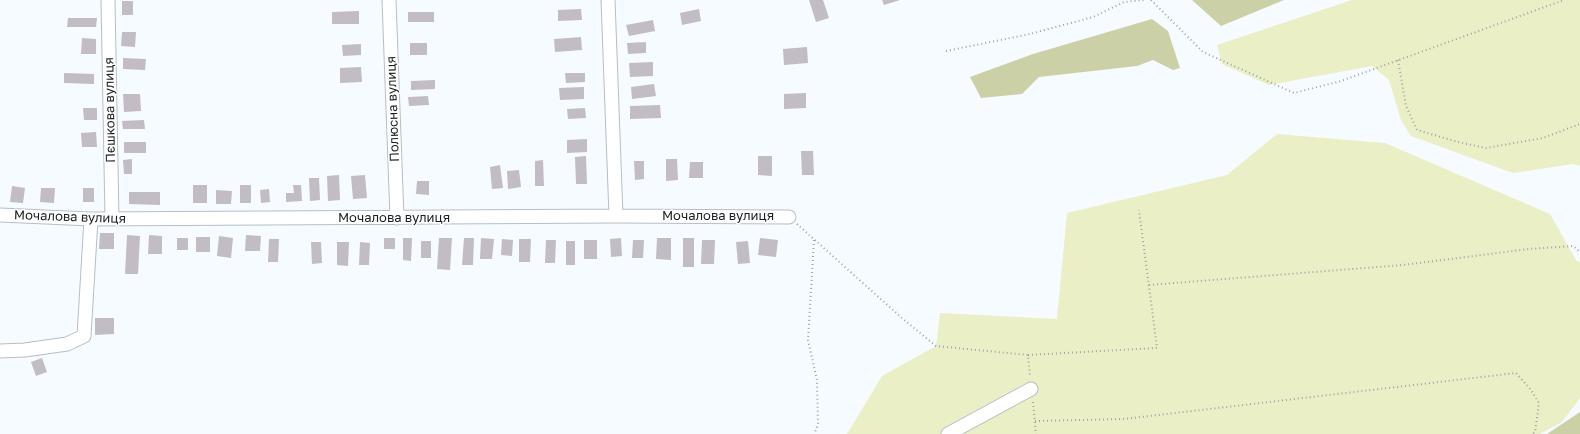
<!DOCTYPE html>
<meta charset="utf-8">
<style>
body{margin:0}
canvas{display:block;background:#f6fbff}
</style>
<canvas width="1580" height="434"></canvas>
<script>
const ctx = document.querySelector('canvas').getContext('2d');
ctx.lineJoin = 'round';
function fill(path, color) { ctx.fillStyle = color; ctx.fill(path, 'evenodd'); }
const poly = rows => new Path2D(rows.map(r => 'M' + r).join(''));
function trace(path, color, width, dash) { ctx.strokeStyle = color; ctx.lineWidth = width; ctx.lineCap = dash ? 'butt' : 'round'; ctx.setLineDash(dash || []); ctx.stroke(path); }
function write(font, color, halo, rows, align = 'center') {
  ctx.font = font + ' "Golos Text",sans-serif'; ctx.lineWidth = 3; ctx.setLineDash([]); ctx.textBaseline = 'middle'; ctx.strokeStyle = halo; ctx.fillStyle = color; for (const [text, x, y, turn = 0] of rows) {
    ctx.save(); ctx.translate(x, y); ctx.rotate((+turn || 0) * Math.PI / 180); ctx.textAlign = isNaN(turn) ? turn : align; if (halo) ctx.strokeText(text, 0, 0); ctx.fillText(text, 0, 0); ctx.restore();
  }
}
fill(poly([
 [1352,0,1580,0,1580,166,1573,164,1513,173,1411,136,1401,120,1389,80,1372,66,1269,85,1222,64,1217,45],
 [1277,134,1385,143,1550,214,1576,260,1580,263,1580,398,1562,422,1540,434,847,434,882,376,936,346,940,313,1057,319,1067,213,1227,175]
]), '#eaefc6');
fill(poly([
 [1192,0,1284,0,1221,26],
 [1152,19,1168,31,1180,68,1173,70,1153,60,1137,66,1039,77,1022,94,981,98,970,77,1033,54],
 [1580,412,1580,434,1547,434]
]), '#cbd0a6');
fill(poly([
 [809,0,823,0,829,18,816,22],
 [882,0,900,0,884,5],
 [122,1,133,1,133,15,122,15],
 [581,9,582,20,558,21,558,10],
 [699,9,701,21,682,25,680,13],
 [359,11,359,24,332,24,332,12],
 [408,12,434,12,434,22,408,22],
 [68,18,97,18,96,27,67,27],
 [653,20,655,31,629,36,626,25],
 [122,32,136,32,135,47,121,46],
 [581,37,582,50,555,52,554,39],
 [82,38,96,39,96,54,81,54],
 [646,42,646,53,628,54,627,43],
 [410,43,427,43,427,55,410,55],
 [361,44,361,55,343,56,342,45],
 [807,47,808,63,784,65,783,49],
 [123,58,146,59,145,70,123,69],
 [653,62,653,76,630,77,629,63],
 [361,67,362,82,340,83,340,68],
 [64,73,94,74,94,84,64,83],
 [565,73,585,73,585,82,566,83],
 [435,80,435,89,411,90,411,81],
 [654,84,656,96,632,99,631,87],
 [584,87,584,99,560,100,559,88],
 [806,93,806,108,784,109,784,94],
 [123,94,140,94,141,111,124,112],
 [428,96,429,105,409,106,408,97],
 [660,105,661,118,630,119,630,106],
 [83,108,97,108,97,120,84,120],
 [585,108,586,118,568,119,567,109],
 [144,120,145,129,123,129,122,121],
 [96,132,97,147,82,147,81,133],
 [587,139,587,152,567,153,567,140],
 [124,142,146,142,146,153,124,153],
 [801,151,813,151,814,175,802,175],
 [586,156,587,184,576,184,575,157],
 [758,156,772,156,772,176,758,175],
 [132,159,132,174,124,174,123,160],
 [666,159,677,159,678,180,666,181],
 [543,160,544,186,535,186,535,161],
 [634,161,644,161,644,179,635,180],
 [690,162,703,162,703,178,689,178],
 [500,165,503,188,492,189,490,167],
 [519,170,521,187,508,189,507,171],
 [339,175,340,200,328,201,327,176],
 [365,175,367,198,353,199,351,176],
 [309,178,319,178,320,200,310,201],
 [417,181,429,181,429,195,416,194],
 [193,185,207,185,207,203,193,203],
 [240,185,251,185,251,203,240,203],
 [293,185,301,185,302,201,286,202,286,193,294,193],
 [12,186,25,188,23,203,10,202],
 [41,188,55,188,54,203,40,202],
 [83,188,94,188,94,202,83,202],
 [269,189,270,202,261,203,260,190],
 [216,190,232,191,231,204,216,204],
 [129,192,160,192,160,205,129,204],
 [100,233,114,233,114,249,99,249],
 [127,235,140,236,138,274,125,274],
 [149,235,162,236,162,254,148,254],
 [246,235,261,236,260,251,245,251],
 [219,236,233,238,231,258,217,256],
 [196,237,210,237,210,252,196,252],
 [177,238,188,238,188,250,177,250],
 [384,238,395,238,395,249,384,249],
 [403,238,412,238,411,261,403,260],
 [439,238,452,238,450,270,437,269],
 [464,238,474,238,473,265,462,265],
 [481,238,494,239,492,259,480,259],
 [621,238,622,256,611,257,610,239],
 [657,238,671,238,671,260,656,259],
 [683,238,694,238,694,267,683,267],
 [760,238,778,240,776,257,758,255],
 [269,239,279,239,278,262,268,262],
 [502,239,513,240,512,256,501,255],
 [519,239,531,239,530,262,519,262],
 [546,240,556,240,555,263,545,263],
 [584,240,597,240,597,259,584,259],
 [633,240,644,240,643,258,632,258],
 [702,240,715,240,714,264,701,264],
 [421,241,431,241,431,258,421,258],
 [566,241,575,241,575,265,566,265],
 [748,241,750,263,738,264,736,242],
 [311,242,321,242,322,263,312,264],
 [337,242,349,242,348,266,337,265],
 [360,242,370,243,369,265,359,265],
 [95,318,114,318,114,334,95,335],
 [42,358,47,372,36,376,31,362]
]), '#c2bcc4');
const minor = poly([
 [108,0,112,219],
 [389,0,397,218],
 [608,0,616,216],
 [0,215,91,219,616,216,789,217],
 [0,351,25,350,67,344,84,336,91,219],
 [948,434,1031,389]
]);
trace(minor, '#b6bec5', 15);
trace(poly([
 [1151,0,1203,52,1294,93,1341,81,1564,0],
 [946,51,1030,34,1093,17,1124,2,1144,0],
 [1398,60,1406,106,1417,130,1458,142,1486,148,1543,138,1580,124],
 [797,224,903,319,936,346,1028,355,1030,377],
 [814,240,808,340,817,380,818,425,814,434],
 [1149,285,1403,265,1529,249,1573,246,1580,252],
 [1028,355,1157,348,1139,210],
 [1033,402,1036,434],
 [1035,421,1124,419,1516,373,1531,390,1539,403,1535,432,1532,434]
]), '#9fa3a6', 2, [1, 3]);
trace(minor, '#fff', 13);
write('13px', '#1c1f21', '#fff', [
 ["Полюсна вулиця",393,109,-92],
 ["Пєшкова вулиця",110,110,-91],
 ["Мочалова вулиця",718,216],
 ["Мочалова вулиця",70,217,2],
 ["Мочалова вулиця",394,218]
]);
</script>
